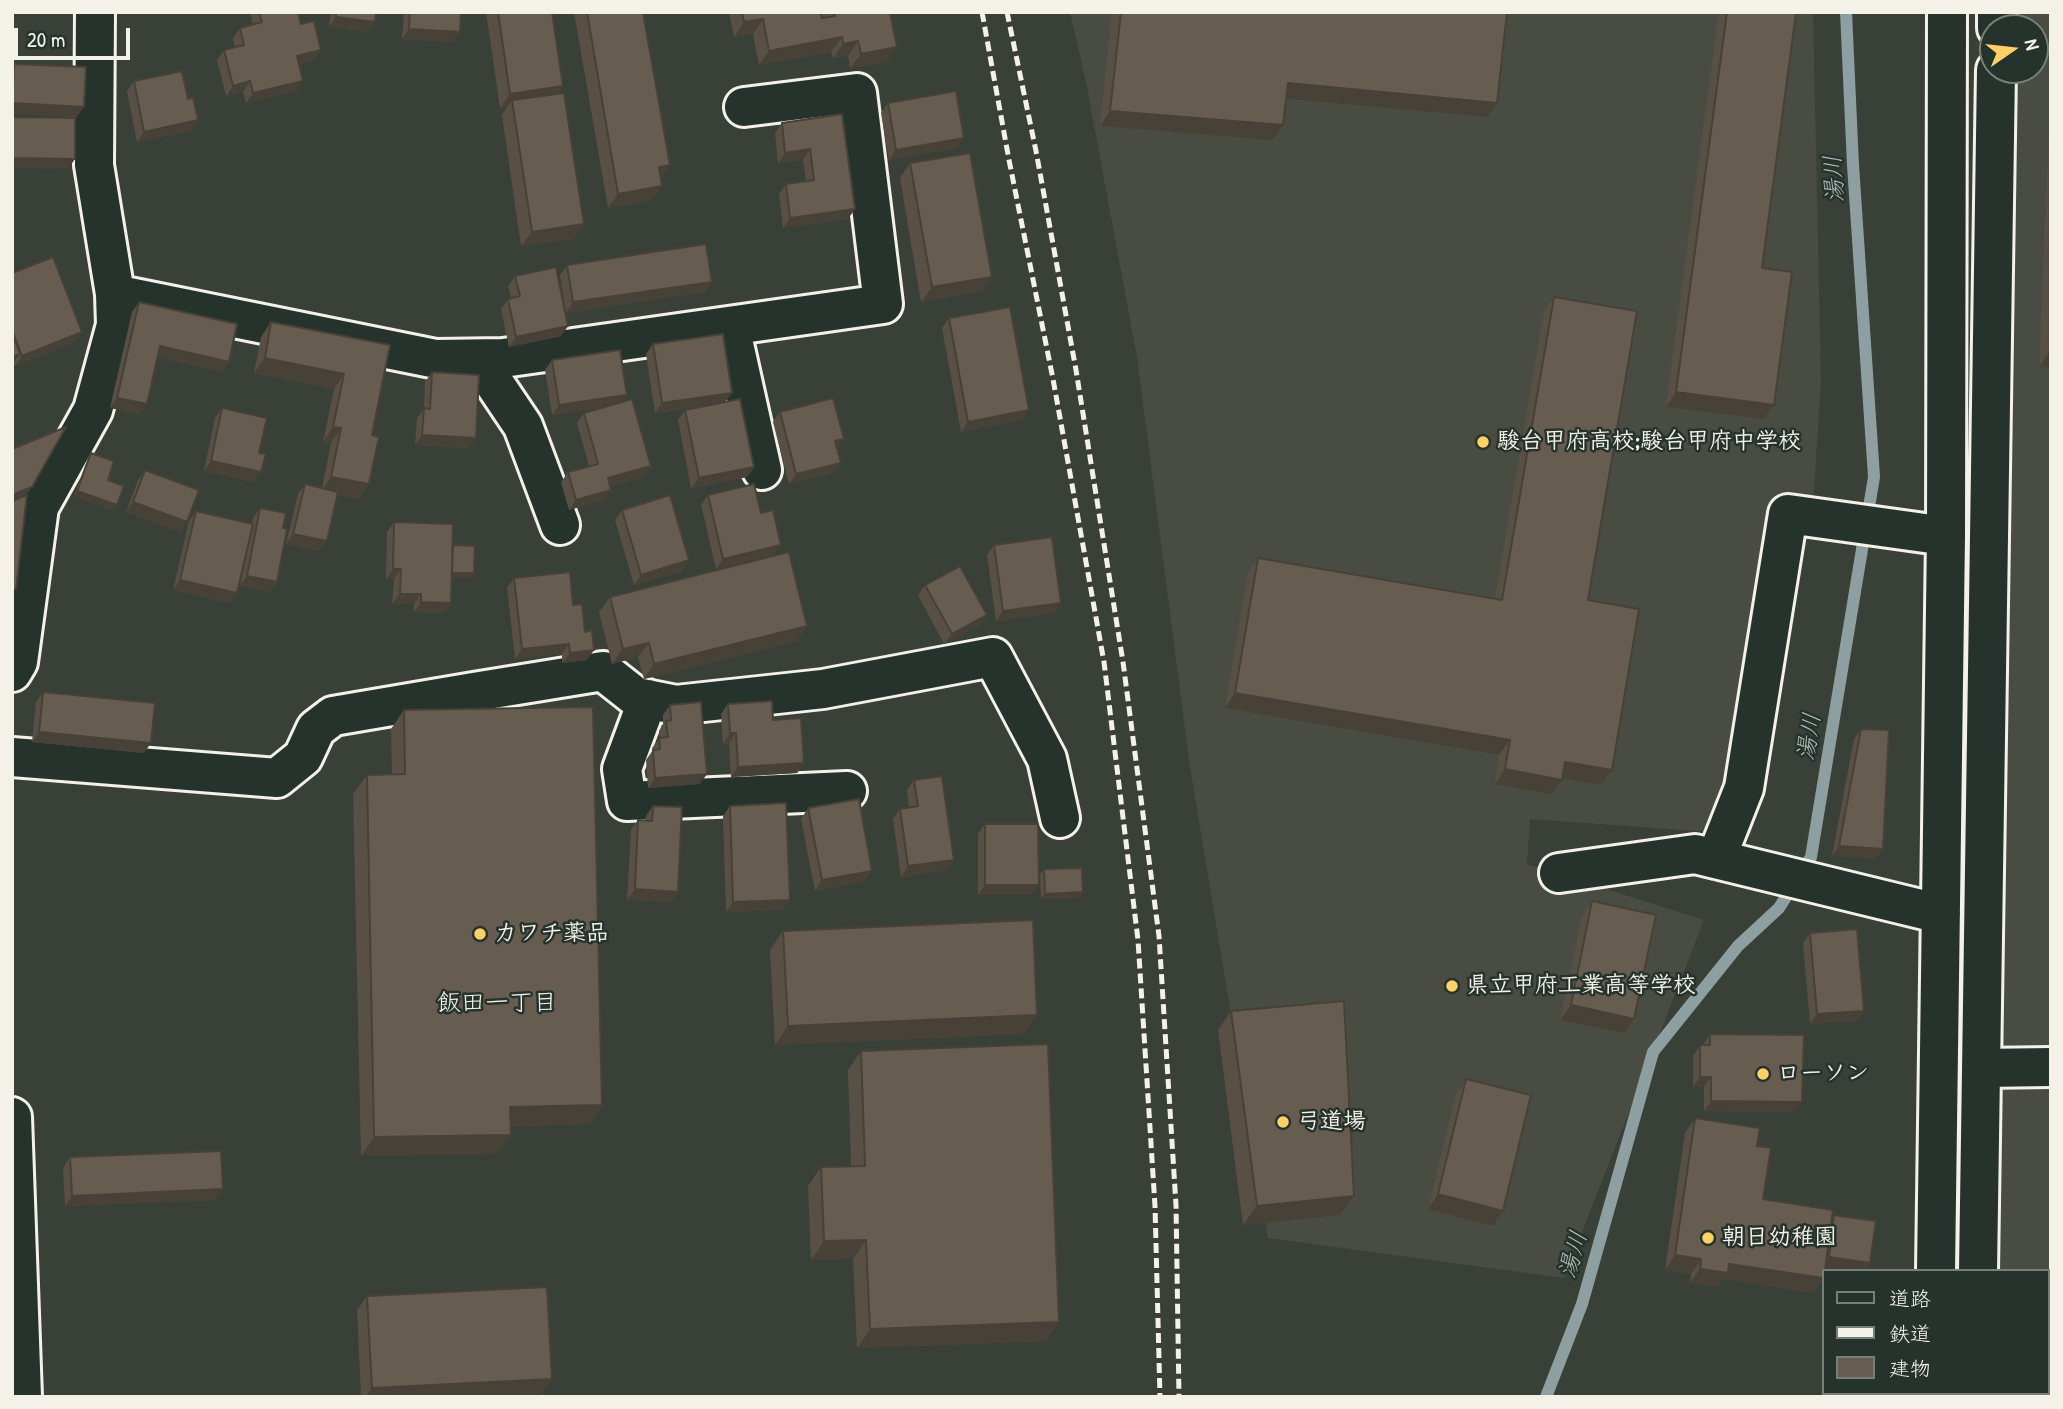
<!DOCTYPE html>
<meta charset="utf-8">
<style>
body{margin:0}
#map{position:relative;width:2063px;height:1409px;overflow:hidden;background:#394038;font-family:"Patrick Hand","Klee One",sans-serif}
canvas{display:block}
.frame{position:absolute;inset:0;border:14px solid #f4f1e8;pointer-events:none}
.legend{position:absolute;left:1822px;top:1269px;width:228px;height:126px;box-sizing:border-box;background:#26332d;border:2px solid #787f78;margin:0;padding:9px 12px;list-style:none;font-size:21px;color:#f4f1e8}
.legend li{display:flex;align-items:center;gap:14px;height:35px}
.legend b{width:35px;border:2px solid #787f78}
.north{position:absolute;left:1979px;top:14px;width:70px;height:70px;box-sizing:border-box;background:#26332d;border:2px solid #787f78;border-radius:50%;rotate:76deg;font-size:19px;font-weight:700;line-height:28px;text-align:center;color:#f4f1e8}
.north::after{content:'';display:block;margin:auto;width:24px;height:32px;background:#ffd166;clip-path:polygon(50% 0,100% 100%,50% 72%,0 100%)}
.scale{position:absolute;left:14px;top:28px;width:116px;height:32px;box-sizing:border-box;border:4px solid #f4f1e8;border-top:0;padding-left:9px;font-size:21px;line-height:24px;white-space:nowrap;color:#f4f1e8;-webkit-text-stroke:5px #26332d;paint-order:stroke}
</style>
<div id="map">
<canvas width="2063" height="1409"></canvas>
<div class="frame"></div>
<ul class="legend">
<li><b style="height:9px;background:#26332d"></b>道路</li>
<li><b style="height:9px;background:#f4f1e8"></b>鉄道</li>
<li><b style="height:19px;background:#665d50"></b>建物</li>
</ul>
<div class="north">N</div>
<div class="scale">20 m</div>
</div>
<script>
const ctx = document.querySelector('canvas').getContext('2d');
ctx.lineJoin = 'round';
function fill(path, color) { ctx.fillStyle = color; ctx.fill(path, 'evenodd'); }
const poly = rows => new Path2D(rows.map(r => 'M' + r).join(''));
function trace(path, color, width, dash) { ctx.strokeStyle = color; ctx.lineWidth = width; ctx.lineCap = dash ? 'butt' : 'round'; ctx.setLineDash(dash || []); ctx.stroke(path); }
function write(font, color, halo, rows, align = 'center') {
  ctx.font = font + ' "Patrick Hand","Klee One",sans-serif'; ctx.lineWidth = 5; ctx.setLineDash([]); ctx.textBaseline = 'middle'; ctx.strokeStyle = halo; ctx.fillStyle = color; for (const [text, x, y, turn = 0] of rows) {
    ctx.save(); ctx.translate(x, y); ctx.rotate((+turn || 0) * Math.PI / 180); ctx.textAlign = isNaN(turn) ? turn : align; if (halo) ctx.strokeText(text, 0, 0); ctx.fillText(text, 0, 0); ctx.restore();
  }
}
fill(poly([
 [1070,12,1813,12,1821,380,1813,504,1777,711,1751,835,1530,819,1527,864,1704,920,1564,1278,1268,1238,1189,760,1137,357,1086,82],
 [1997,12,2051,12,2051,1397,1984,1397,1984,1393,2047,1393,2047,1271,1983,1271,1996,70,2035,70,2035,28,1997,28]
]), '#494c42');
trace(poly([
 [1546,1397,1582,1304,1653,1052,1738,946,1779,908,1811,857,1874,477,1853,165,1846,12]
]), '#8d9fa0', 12);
const minor = poly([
 [1997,28,1997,12],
 [115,294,436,359,503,358,883,304,857,93,744,107],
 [730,326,762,470],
 [478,359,523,426,560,525],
 [12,672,18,662,39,507,93,410,116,325,115,294,94,165,95,12],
 [648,699,622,769,627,801,847,791],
 [12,757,277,778,303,757,316,729,333,716,474,692,603,671,636,697,676,705,823,689,993,657,1047,759,1060,818],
 [1716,859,1744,788,1788,514,1946,536],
 [1559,873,1695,854,1941,914],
 [1982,1068,2051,1067],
 [1936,1271,1946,536,1947,12],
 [1978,1271,1996,70],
 [1935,1397,1935,1393],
 [1975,1397,1975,1393]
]);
const major = poly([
 [12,1117,22,1397]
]);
trace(minor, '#f4f1e8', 44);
trace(major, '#f4f1e8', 44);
trace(minor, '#26332d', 38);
trace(major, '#26332d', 38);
trace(poly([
 [982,12,1009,160,1053,379,1104,662,1138,940,1155,1206,1160,1397],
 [1007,12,1036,151,1076,370,1123,662,1159,936,1176,1205,1179,1397]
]), '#f4f1e8', 5, [10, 5]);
fill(poly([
 [250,12,298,12,301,24,321,50,314,60,299,64,296,91,246,103,243,92,226,96,217,60,224,50,235,47,233,38,240,28,253,25],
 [331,12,376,12,368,32,329,27],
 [404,12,461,12,453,42,402,39],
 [486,12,552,12,563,86,558,94,574,239,521,246,502,115,507,107,500,108],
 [574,12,643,12,670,165,661,179,662,186,651,201,608,208],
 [729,12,820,12,822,18,821,12,890,12,886,62,850,68,848,56,833,58,831,52,759,65,753,34,734,37],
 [1112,12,1507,12,1487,117,1286,99,1273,140,1100,126],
 [1722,12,1791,12,1762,268,1774,405,1763,419,1666,407,1718,18],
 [14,64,77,117,12,113,12,67],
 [134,81,191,131,137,142,127,91],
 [2051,82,2051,368,2039,367],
 [888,103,957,148,889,160,881,113],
 [842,114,848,219,783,228,779,194,786,184,806,181,803,160,778,163,775,133,782,123],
 [910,163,982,291,921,302,900,178],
 [567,265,712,282,705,292,566,313,560,275],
 [12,273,75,342,15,366,14,363,12,365],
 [515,276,568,326,561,336,509,347,501,309,508,299,511,298,508,286],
 [1554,297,1588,600,1601,785,1562,778,1552,794,1495,784,1499,755,1225,708,1248,572,1258,558,1495,598,1544,311],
 [139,302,222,372,157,357,147,404,140,414,110,408,132,312],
 [949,318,1022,420,961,432,942,328],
 [271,322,390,345,359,499,338,495,320,551,286,544,298,494,305,484,322,488,331,443,323,442,334,389,254,373,261,337],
 [653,344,726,402,754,467,747,477,691,488,678,420,685,410,699,407,655,413,646,354],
 [552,360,622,402,644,477,610,486,604,500,569,510,561,482,568,472,589,466,577,423,584,413,605,407,552,415,545,370],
 [432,372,469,448,415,445,417,418,424,409,425,382],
 [222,408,259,453,254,482,204,471,215,418],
 [780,412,837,448,834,473,789,484,773,422],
 [91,453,108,480,117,505,113,511,74,496,88,458],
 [145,470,187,522,180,532,126,512,138,480],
 [708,495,761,513,774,555,716,569,701,505],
 [260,508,283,528,277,582,270,592,240,586,248,541,230,603,173,590,189,521,196,511,252,523,253,518],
 [622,510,689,560,682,571,634,585,615,520],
 [394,522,453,545,471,578,452,578,451,603,444,613,414,612,414,604,392,604,394,579,386,579,387,532],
 [994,545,1054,613,996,621,987,555],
 [514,578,573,605,587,660,562,663,562,654,515,659,507,588],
 [925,585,980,625,944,644,918,595],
 [610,597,807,626,797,641,644,679,638,657,612,664,599,612],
 [43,692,144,753,32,742,36,702],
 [728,704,773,720,804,763,797,773,731,777,729,743,723,744,721,714],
 [670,705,700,784,648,788,646,760,653,750,652,748,660,738,659,731,663,725,663,715],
 [404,710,602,1105,589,1124,510,1126,497,1154,361,1156,353,794,367,775,392,774,391,729],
 [1861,729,1883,849,1876,859,1832,856,1854,739],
 [914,780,954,860,947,870,901,877,893,819,900,809,909,808,907,790],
 [653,806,678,892,671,902,627,900,631,830,638,820,645,821,646,816],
 [730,806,783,910,726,912,723,816],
 [808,808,865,881,815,891,801,819],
 [985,824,1032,895,978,895,978,834],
 [1044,869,1083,892,1079,898,1041,899,1040,874],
 [1592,901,1634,1019,1624,1033,1560,1020,1582,916],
 [783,931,1037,1015,1024,1034,775,1045,770,950],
 [1810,933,1864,1011,1857,1021,1810,1024,1803,943],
 [1231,1011,1340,1215,1243,1225,1218,1030],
 [1710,1034,1795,1112,1704,1111,1704,1087,1693,1087,1693,1056,1700,1045,1703,1045],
 [861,1051,1046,1341,857,1348,853,1259,811,1260,808,1186,821,1167,851,1166,848,1070],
 [1466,1079,1503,1211,1493,1226,1428,1209,1456,1094],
 [1695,1118,1757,1146,1763,1199,1832,1219,1834,1215,1870,1263,1865,1271,1846,1271,1825,1268,1823,1278,1813,1293,1723,1279,1717,1287,1690,1283,1691,1274,1665,1270,1685,1133],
 [70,1157,216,1200,65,1206,63,1168],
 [367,1296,541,1394,484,1397,361,1397,357,1310]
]), '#585045');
fill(poly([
 [336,17,375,22,368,32,329,27],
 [763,19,753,34,734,37,744,22],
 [409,29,460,32,453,42,402,39],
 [842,37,831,52,759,65,769,51],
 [858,41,848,56,833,58,843,44],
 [897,47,886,62,850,68,861,54],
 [321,50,314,60,290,66,297,56],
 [250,81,243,92,226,96,233,86],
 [303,81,296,91,246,103,253,93],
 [1288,83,1497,103,1487,117,1277,98],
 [563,86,553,101,512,100,507,107,500,108,510,94],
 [12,103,84,107,77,117,12,113],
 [1110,111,1283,125,1273,140,1100,126],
 [198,120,191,131,137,142,144,132],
 [964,138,957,148,889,160,896,150],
 [810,149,803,160,778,163,785,153],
 [12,158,75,159,68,169,12,168],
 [670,165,660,180,659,167],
 [662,186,651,201,608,208,618,194],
 [855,209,848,219,783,228,790,218],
 [584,224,574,239,521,246,532,232],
 [992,277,982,291,921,302,932,287],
 [712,282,705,292,566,313,573,302],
 [568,326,561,336,509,347,516,337],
 [82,332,75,342,15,366,22,356],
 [160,346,229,362,222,372,153,356],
 [2051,350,2051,368,2039,367],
 [20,354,12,365,12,357],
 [265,358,344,374,334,389,254,373],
 [1676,392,1774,405,1763,419,1666,407],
 [732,393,724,403,655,413,662,403],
 [627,395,620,405,552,415,559,405],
 [117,398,147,404,140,414,110,408],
 [1029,410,1022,420,961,432,968,422],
 [333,427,341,428,331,443,323,442],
 [422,435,476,438,469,448,415,445],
 [844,439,837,449,835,441],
 [211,461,261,472,254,482,204,471],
 [841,463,834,473,789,484,796,474],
 [651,466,644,477,601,488,608,478],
 [754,467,747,477,691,488,699,478],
 [331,477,369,484,359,499,321,492],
 [32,487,25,497,12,502,12,495],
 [611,490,604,500,569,510,576,500],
 [77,491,117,505,113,511,74,496],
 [133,502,187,522,180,532,126,512],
 [293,534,327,541,320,551,286,544],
 [781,545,774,555,716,569,723,559],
 [689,560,682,571,634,585,641,575],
 [393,569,401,569,394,579,386,579],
 [452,573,474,573,471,578,449,578],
 [247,576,277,582,270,592,240,586],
 [180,580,237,593,230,603,173,590],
 [400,594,421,594,414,604,392,604],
 [421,602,451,603,444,613,414,612],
 [1061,603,1054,613,996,621,1003,611],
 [987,615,980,625,944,644,952,634],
 [807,626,797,641,644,679,654,664],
 [649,643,638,657,612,664,623,649],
 [569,644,562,654,515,659,522,649],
 [594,650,587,660,562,663,570,653],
 [1235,693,1510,740,1499,755,1225,708],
 [39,732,151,743,144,753,32,742],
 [730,733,736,733,729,743,723,744],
 [1565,762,1612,770,1601,785,1554,777],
 [804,763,797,773,731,777,738,767],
 [1505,769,1562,780,1552,794,1495,784],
 [707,774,700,784,648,788,655,778],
 [1839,846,1883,849,1876,859,1832,856],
 [954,860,947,870,901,877,908,866],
 [872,871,865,881,815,891,822,880],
 [985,885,1039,885,1032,895,978,895],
 [635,889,678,892,671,902,627,900],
 [1083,892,1079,898,1041,899,1045,894],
 [790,900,783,910,726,912,733,902],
 [1571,1005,1634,1019,1624,1033,1560,1020],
 [1864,1011,1857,1021,1810,1024,1817,1014],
 [1037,1015,1024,1034,775,1045,788,1026],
 [1700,1077,1711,1077,1704,1087,1693,1087],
 [1711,1101,1802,1102,1795,1112,1704,1111],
 [602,1105,589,1124,497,1126,510,1107],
 [511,1135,497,1154,361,1156,374,1137],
 [223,1189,216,1200,65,1206,72,1196],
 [1438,1194,1503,1211,1493,1226,1428,1209],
 [1354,1196,1340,1215,1243,1225,1257,1206],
 [866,1240,853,1259,811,1260,824,1241],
 [1675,1255,1701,1259,1691,1274,1665,1270],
 [1829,1257,1870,1263,1865,1271,1846,1271,1822,1267],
 [1729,1264,1823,1278,1813,1293,1723,1279,1717,1287,1690,1283,1700,1269],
 [1059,1322,1046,1341,857,1348,870,1329],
 [552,1379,541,1394,484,1397,366,1397,372,1388]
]), '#474138');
const building = poly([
 [259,12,298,12,301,24,314,21,321,50,297,56,303,81,253,93,250,81,233,86,224,50,244,45,240,28,262,22,259,12],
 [336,12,376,12,375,22,336,17,336,12],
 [410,12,461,12,460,32,409,29,410,12],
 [498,12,552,12,563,86,510,94,498,12],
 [587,12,643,12,670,165,659,167,662,186,618,194,587,12],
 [742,12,820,12,822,18,835,16,834,12,890,12,897,47,861,54,858,41,843,44,842,37,769,51,763,19,744,22,742,12],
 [1121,12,1507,12,1497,103,1288,83,1283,125,1110,111,1121,12],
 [1727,12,1796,13,1762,268,1792,272,1774,405,1676,392,1727,12],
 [12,30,16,30,17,57,12,57,12,30],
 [14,64,86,67,84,107,12,103,14,64],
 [182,71,188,99,193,97,198,120,144,132,134,81,182,71],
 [956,91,964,138,896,150,888,103,956,91],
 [564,93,584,224,532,232,512,100,564,93],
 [842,114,855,209,790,218,786,184,814,180,810,149,785,153,782,123,842,114],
 [12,117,75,118,75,159,12,158,12,117],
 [970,153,992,277,932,287,910,163,970,153],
 [706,244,712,282,573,302,567,265,706,244],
 [53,257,82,332,22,356,12,330,12,273,53,257],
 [556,267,568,326,516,337,508,299,520,296,515,276,556,267],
 [1554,297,1637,311,1588,600,1639,609,1612,770,1565,762,1562,780,1505,769,1510,740,1235,693,1258,558,1502,600,1554,297],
 [139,302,237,324,229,362,160,346,147,404,117,398,139,302],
 [1010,307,1029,410,968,422,949,318,1010,307],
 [271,322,390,345,372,435,379,437,369,484,331,477,341,428,333,427,344,374,265,358,271,322],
 [12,333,20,354,12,357,12,333],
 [723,334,732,393,662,403,653,344,723,334],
 [620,350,627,395,559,405,552,360,620,350],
 [432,372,479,375,476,438,422,435,424,408,430,409,432,372],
 [833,398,844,439,835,441,841,463,796,474,780,412,833,398],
 [632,399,651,466,608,478,611,490,576,500,568,472,598,464,584,413,632,399],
 [740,399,754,467,699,478,685,410,740,399],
 [222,408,267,418,259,453,266,454,261,472,211,461,222,408],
 [66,427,32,487,12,495,12,449,66,427],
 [91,453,114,461,108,480,124,486,117,505,77,491,91,453],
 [145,470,199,490,187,522,133,502,145,470],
 [305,484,338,492,327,541,293,534,305,484],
 [754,484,761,513,773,510,781,545,723,559,708,495,754,484],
 [27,495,16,589,12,590,12,501,27,495],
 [670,495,689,560,641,575,622,510,670,495],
 [260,508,286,513,283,528,287,529,277,582,247,576,260,508],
 [196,511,253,524,237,593,180,580,196,511],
 [394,522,453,524,451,603,421,602,421,594,400,594,401,569,393,569,394,522],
 [1052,537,1061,603,1003,611,994,545,1052,537],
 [453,545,475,546,474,573,452,573,453,545],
 [789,552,807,626,654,664,649,643,623,649,610,597,789,552],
 [960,566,987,615,952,634,925,585,960,566],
 [570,572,573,605,582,604,585,632,592,630,594,650,570,653,569,644,522,649,514,578,570,572],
 [43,692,155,703,151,743,39,732,43,692],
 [772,701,773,720,801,718,804,763,738,767,736,733,730,733,728,704,772,701],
 [701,702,707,774,655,778,653,750,660,749,659,738,668,737,666,721,671,720,670,705,701,702],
 [593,707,602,1105,510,1107,511,1135,374,1137,367,775,405,774,404,710,593,707],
 [1861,729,1889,730,1883,849,1839,846,1861,729],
 [942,776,954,860,908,866,900,809,918,806,914,780,942,776],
 [859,799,872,871,822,880,808,808,859,799],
 [786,803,790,900,733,902,730,806,786,803],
 [653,806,682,807,678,892,635,889,638,820,652,821,653,806],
 [985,824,1038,824,1039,885,985,885,985,824],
 [1082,868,1083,892,1045,894,1044,869,1082,868],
 [1592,901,1656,915,1634,1019,1571,1005,1592,901],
 [1033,920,1037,1015,788,1026,783,931,1033,920],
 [1857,929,1864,1011,1817,1014,1810,933,1857,929],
 [1344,1001,1354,1196,1257,1206,1231,1011,1344,1001],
 [1710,1034,1804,1035,1802,1102,1711,1101,1711,1077,1700,1077,1700,1045,1710,1045,1710,1034],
 [1048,1044,1059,1322,870,1329,866,1240,824,1241,821,1167,865,1166,861,1051,1048,1044],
 [1466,1079,1531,1095,1503,1211,1438,1194,1466,1079],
 [1695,1118,1760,1128,1757,1146,1771,1148,1763,1199,1833,1210,1825,1271,1823,1271,1823,1278,1729,1264,1728,1273,1700,1269,1701,1259,1675,1255,1695,1118],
 [221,1151,223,1189,72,1196,70,1157,221,1151],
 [1834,1215,1876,1221,1870,1263,1829,1257,1834,1215],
 [547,1287,552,1379,372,1388,367,1296,547,1287]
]);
fill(building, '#665d50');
trace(building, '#474138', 2);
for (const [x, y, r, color] of [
 [1483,442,7,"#ffd166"],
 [480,934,7,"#ffd166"],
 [1452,986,7,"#ffd166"],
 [1763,1074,7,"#ffd166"],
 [1283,1122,7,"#ffd166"],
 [1708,1238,7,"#ffd166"]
]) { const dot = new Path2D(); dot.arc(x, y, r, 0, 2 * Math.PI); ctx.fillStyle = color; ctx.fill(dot); trace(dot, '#26332d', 2.5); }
write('bold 23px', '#f4f1e8', '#26332d', [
 ["駿台甲府高校;駿台甲府中学校",1497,442],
 ["カワチ薬品",494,934],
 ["県立甲府工業高等学校",1466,986],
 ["ローソン",1777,1074],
 ["弓道場",1297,1122],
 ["朝日幼稚園",1722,1238]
], 'left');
write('italic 24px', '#b0bab8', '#26332d', [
 ["湯川",1835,179,-94],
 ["湯川",1810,737,-81],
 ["湯川",1574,1255,-74]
]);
write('24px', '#f4f1e8', '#26332d', [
 ["飯田一丁目",497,1004]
]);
</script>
